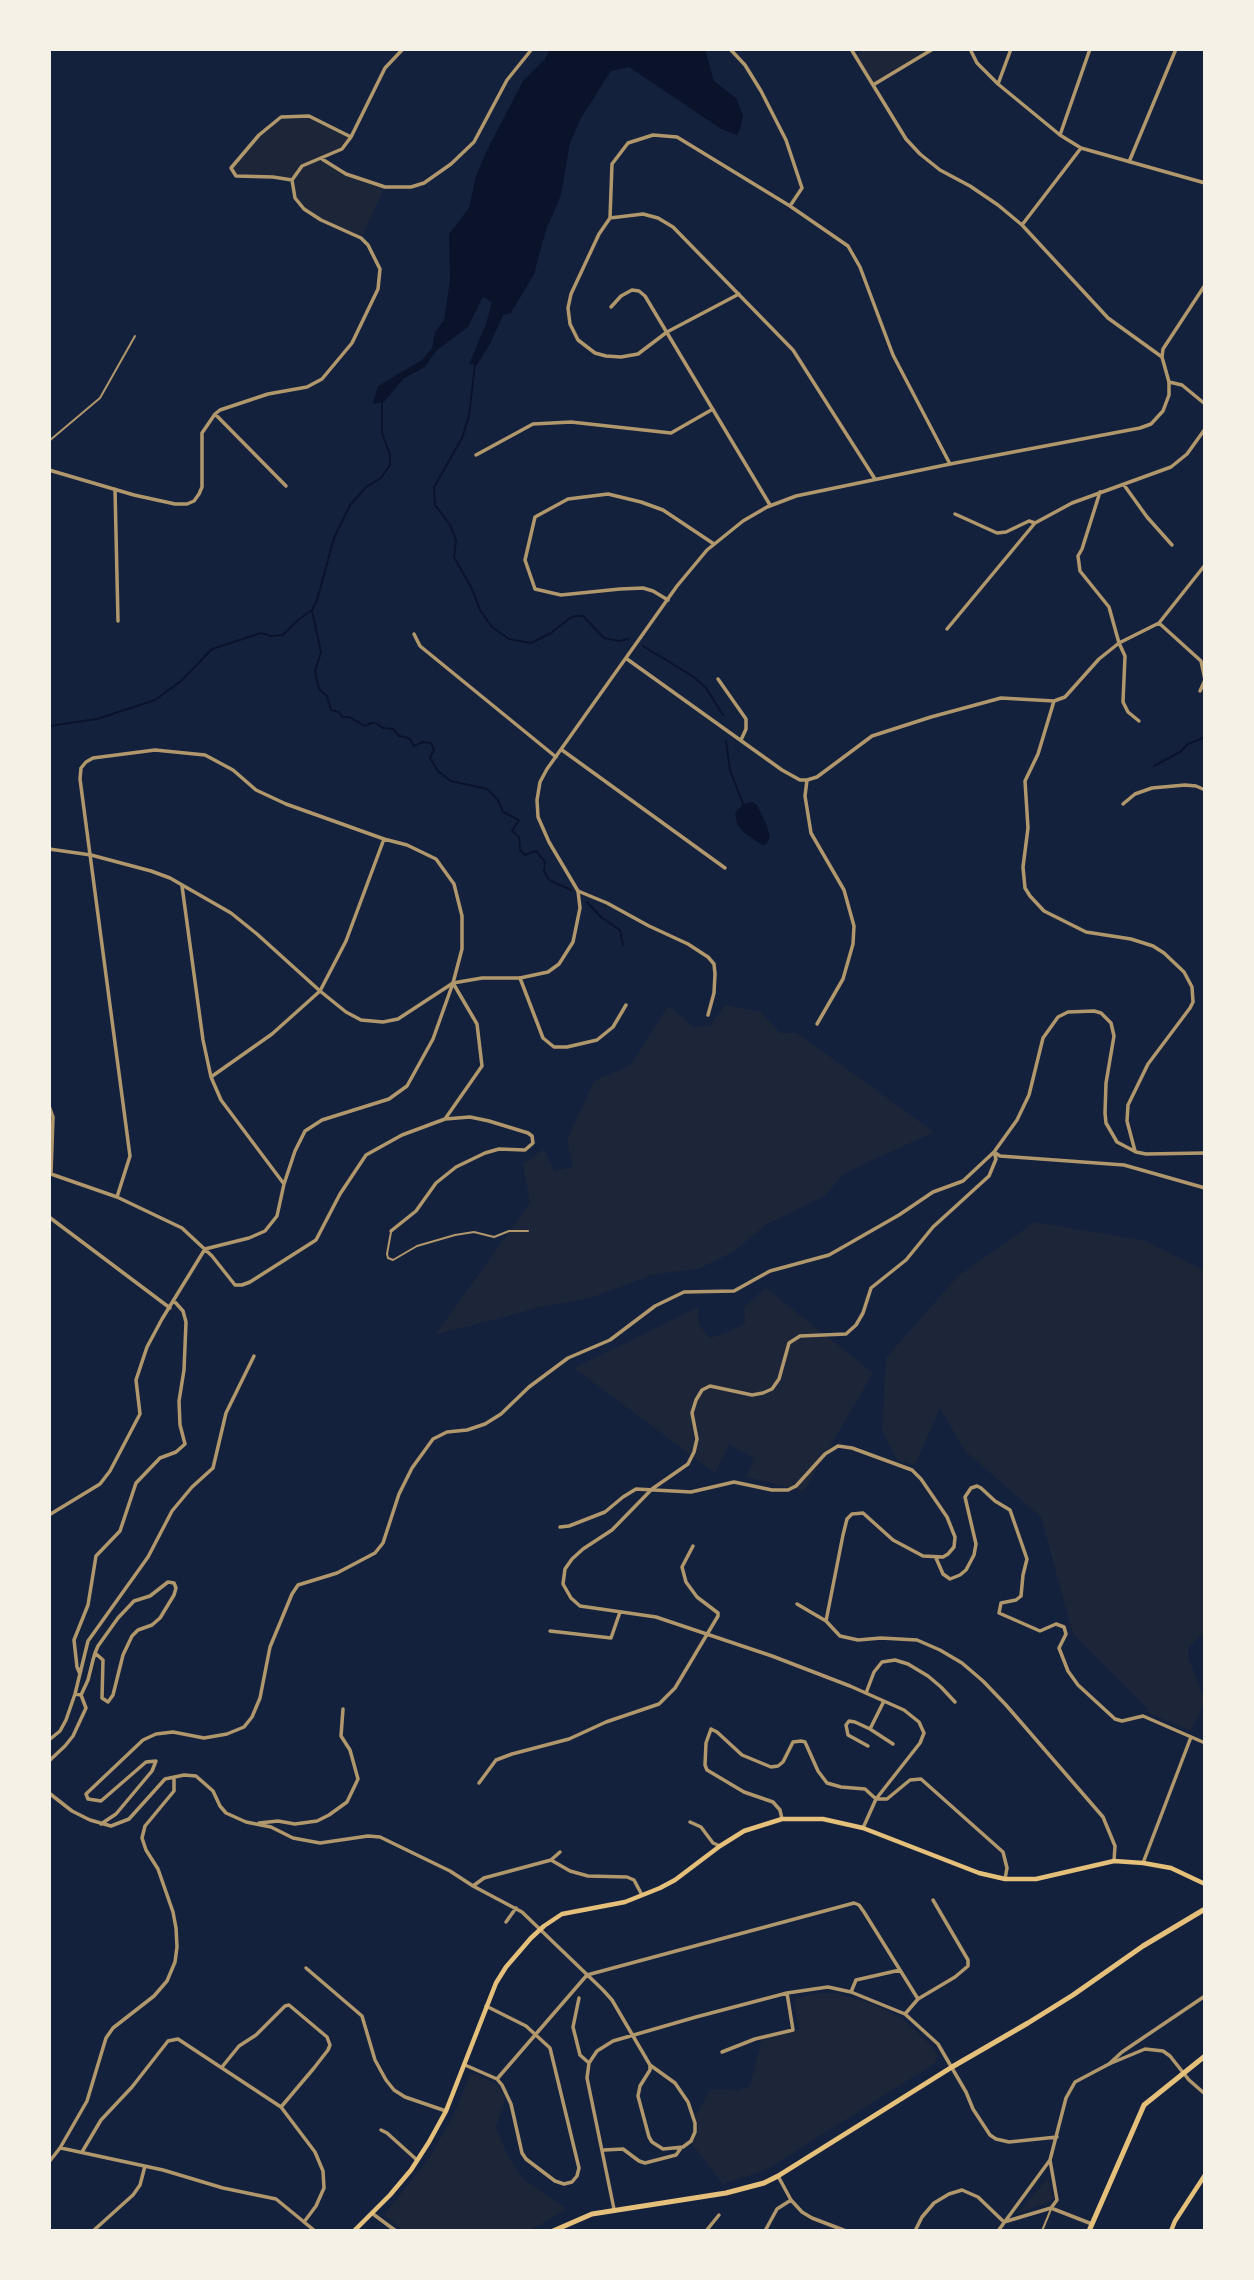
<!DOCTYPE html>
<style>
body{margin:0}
#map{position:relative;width:1254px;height:2280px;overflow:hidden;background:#14213d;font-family:"Sofia Sans Condensed",sans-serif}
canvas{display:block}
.frame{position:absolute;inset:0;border:51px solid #f6f1e7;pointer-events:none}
</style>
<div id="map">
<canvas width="1254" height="2280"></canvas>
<div class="frame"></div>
</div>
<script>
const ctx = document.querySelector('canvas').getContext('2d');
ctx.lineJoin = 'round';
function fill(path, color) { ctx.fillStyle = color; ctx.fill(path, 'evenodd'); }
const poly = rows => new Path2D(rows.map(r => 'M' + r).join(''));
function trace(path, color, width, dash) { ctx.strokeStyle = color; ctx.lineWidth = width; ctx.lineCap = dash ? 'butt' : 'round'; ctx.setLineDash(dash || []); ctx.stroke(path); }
fill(poly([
 [866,49,933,49,873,85,854,55],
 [309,116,351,137,342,149,323,158,346,174,385,187,361,238,321,220,304,209,295,198,292,180,236,176,231,169,259,135,281,117],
 [725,1005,761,1012,780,1033,797,1033,934,1132,843,1174,825,1196,767,1224,733,1252,700,1268,652,1275,590,1298,537,1308,435,1335,530,1203,523,1164,544,1149,554,1171,573,1167,567,1140,594,1081,631,1065,668,1006,694,1027,710,1026],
 [1035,1222,1143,1240,1205,1271,1205,1632,1189,1647,1188,1657,1205,1701,1191,1731,1146,1712,1148,1709,1073,1634,1041,1517,965,1451,940,1408,915,1465,897,1460,882,1430,886,1358,958,1276],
 [766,1288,873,1373,804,1491,746,1477,754,1458,729,1445,715,1473,574,1368,698,1307,699,1325,710,1338,728,1332,745,1323,744,1307],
 [835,1993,874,2004,902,2019,931,2045,937,2055,935,2063,766,2170,723,2184,692,2144,697,2134,698,2125,695,2117,710,2090,725,2089,738,2091,750,2086,762,2039,799,2030,794,2001,796,1998,815,1994],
 [476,2074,498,2085,505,2098,496,2127,507,2154,522,2178,567,2209,529,2231,404,2231,384,2215,430,2157,454,2114,470,2075],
 [1048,2178,1053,2200,1017,2214]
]), '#1d2539');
fill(poly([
 [550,49,705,49,714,81,737,99,743,116,740,130,737,135,721,129,629,67,611,71,581,118,570,143,561,195,546,230,534,274,511,313,503,315,490,344,477,365,469,364,486,324,492,302,483,297,468,327,436,351,425,367,403,379,384,402,375,404,373,402,378,386,422,360,432,348,435,332,444,320,450,280,449,234,469,208,476,176,487,150,523,81,544,60],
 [752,802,757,805,766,823,770,837,766,845,762,845,743,832,737,824,735,813,743,804]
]), '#0b132b');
trace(poly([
 [475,364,469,416,462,438,434,487,435,505,450,525,456,540,454,557,472,589,480,610,492,627,509,639,531,643,551,633,570,618,576,616,583,616,604,638,619,641,628,639],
 [312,611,321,652,315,671,319,689,327,696,331,710,339,712,342,717,349,717,365,726,371,723,376,723,383,728,393,729,399,736,409,738,414,746,423,742,431,743,434,750,430,758,438,771,451,781,487,789,498,800,503,812,519,820,512,831,519,837,520,850,525,855,536,851,545,862,544,871,549,880,571,890],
 [643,646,694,677,706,688,723,715],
 [49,726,97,719,155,700,181,681,212,649,261,633,271,636,283,635,298,620,312,610,317,600,334,538,350,505,366,487,381,478,390,465,390,455,382,433,382,401],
 [726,741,730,770,743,804],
 [1154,766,1180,752,1188,744,1205,737],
 [587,902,602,918,620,930,623,945]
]), '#0b132b', 2);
trace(poly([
 [49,441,100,398,135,336],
 [391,1232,387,1254,388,1258,393,1260,417,1246,455,1235,474,1232,494,1237,509,1231,528,1231],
 [1042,2231,1051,2209]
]), '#b1986c', 2);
trace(poly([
 [730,49,745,65,761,91,786,140,802,188,790,206],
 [851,49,906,139,920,154,940,170,970,186,998,205,1022,225,1108,318,1162,357],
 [970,49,977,63,998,84,1060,135,1081,148,1205,183],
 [998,84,1011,49],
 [873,85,933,49],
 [1060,135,1090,49],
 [322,159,346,174,385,187,411,187,424,183,451,164,474,142,507,80,532,49],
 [1129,162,1176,49],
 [292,180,273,177,236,176,231,168,259,135,281,117,309,116,351,137],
 [610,218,612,164,628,143,653,135,677,137,790,206,848,246,860,267,893,355,950,464],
 [610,218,643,214,658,218,673,227,793,350,875,479],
 [610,218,599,234,571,294,568,308,570,324,578,340,595,353,606,356,621,357,638,354,667,332,739,294],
 [1022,225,1081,148],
 [611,307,621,296,632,290,639,291,645,296,770,505],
 [1169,382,1182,385,1205,404],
 [215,414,286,486],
 [476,455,533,424,571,422,671,433,713,409],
 [49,470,134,495,175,504,187,504,194,501,199,494,202,487,202,433,215,414,220,410,268,394,307,387,322,379,352,343,378,289,380,269,368,245,361,238,321,220,304,209,295,198,292,180,302,166,342,149,351,137,385,68,403,49],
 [1124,485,1147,517,1172,545],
 [115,489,118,621],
 [1100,492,1082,549,1078,556,1080,571,1109,607,1119,643,1125,656,1123,702,1128,712,1139,721],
 [955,514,997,533,1006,532,1029,521,1035,523],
 [668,600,653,591,643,588,620,589,561,595,535,589,525,560,535,517,568,499,608,494,641,502,663,510,714,544],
 [1159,623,1201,661,1205,680,1200,691],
 [947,629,1035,523,1072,503,1171,467,1187,454,1205,429],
 [414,634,420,646,556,757],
 [627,659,782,770,800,780,807,780,817,777,872,736,931,717,1001,698,1054,701,1065,697,1099,659,1119,643,1159,623,1205,565],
 [718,679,746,719,746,729,741,740],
 [1054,701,1038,754,1025,781,1028,828,1023,867,1025,888,1030,896,1044,911,1086,932,1131,939,1153,946,1164,953,1184,972,1192,987,1193,1002,1190,1008,1148,1064,1128,1105,1127,1121,1135,1151],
 [562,750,725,868],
 [807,780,805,796,811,833,844,890,854,926,853,944,843,979,817,1024],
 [1123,804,1135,794,1152,788,1185,785,1196,786,1205,790],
 [182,886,203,1040,211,1077,221,1100,284,1184],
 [578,891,607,903,649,926,688,944,708,957,714,964,715,974,714,993,708,1015],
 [520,978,543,1038,554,1047,567,1047,597,1040,613,1027,626,1005],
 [211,1077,272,1034,320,991,346,941,384,839],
 [49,1106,53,1117,51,1174,117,1197,182,1228,212,1256,235,1285,242,1285,250,1282,316,1240,340,1194,366,1155,402,1135,445,1119,482,1066,477,1024,453,983],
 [117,1197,130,1156,80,779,81,768,86,762,93,758,155,750,205,755,233,770,256,790,286,804,384,839,407,845,436,859,454,884,462,916,462,949,453,983,433,1039,407,1086,389,1099,322,1120,305,1131,295,1151,284,1184,277,1216,265,1231,249,1238,205,1249],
 [49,1217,170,1308],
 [391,1231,416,1211,436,1183,456,1167,485,1153,499,1149,525,1150,533,1143,532,1136,528,1133,489,1121,470,1117,445,1119],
 [49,1515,100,1484,110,1471,140,1414,136,1380,147,1347,162,1319,205,1249],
 [560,1527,569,1526,605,1512,623,1497,636,1489,691,1492,734,1482,772,1490,788,1490,796,1486,825,1454,838,1446,852,1448,912,1470,921,1479,947,1517,955,1537,954,1547,948,1554,943,1557,923,1556,893,1540,863,1513,852,1514,847,1519,843,1535,826,1621],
 [936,1558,943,1574,950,1579,960,1575,966,1570,974,1555,976,1544,965,1497,971,1488,977,1486,981,1488,995,1501,1010,1510,1027,1559,1023,1575,1021,1596,1016,1600,1001,1603,999,1613,1040,1631,1056,1624,1064,1627,1066,1634,1059,1648,1068,1671,1078,1685,1115,1719,1122,1721,1143,1716,1205,1743],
 [797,1604,826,1621,840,1636,858,1640,881,1638,917,1640,940,1650,962,1663,983,1681,1006,1705,1103,1817,1115,1846,1114,1861],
 [550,1631,611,1638,620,1612],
 [80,1674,77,1667,74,1640,88,1605,96,1556,120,1531,136,1483,160,1458,176,1452,185,1444,180,1425,179,1401,184,1370,186,1322,183,1311,174,1301],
 [866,1693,874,1672,882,1662,895,1660,908,1664,928,1676,941,1687,955,1702],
 [81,1695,88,1680,93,1660,95,1653,98,1646,118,1618,134,1601,150,1596,168,1582,174,1583,176,1588,174,1595,160,1618,152,1625,138,1630,132,1636,123,1655,113,1695,108,1702,102,1698,103,1660,95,1653],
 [870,1729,884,1701],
 [49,1740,60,1731,66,1720,75,1694,88,1641,148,1557,172,1511,192,1487,213,1468,226,1413,254,1356],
 [868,1746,848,1735,846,1725,849,1721,855,1722,870,1729,893,1744],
 [49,1761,65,1746,73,1736,86,1708,81,1695,75,1694],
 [479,1783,496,1760,512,1754,569,1739,606,1722,659,1704,675,1688,718,1616,718,1613,697,1597,686,1582,682,1567,693,1546],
 [49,1793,72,1811,90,1820,111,1826,129,1819,165,1779,184,1775,196,1776,213,1791,220,1806,226,1813,246,1822,271,1827,293,1838,320,1843,368,1836,380,1837,450,1871,473,1886,484,1878,551,1860,570,1871,588,1876,627,1877,634,1880,642,1895],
 [782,1819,780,1810,773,1802,744,1792,707,1770,705,1765,706,1743,711,1729,717,1732,742,1755,771,1767,778,1766,783,1762,793,1742,801,1741,805,1742,818,1771,827,1783,841,1787,865,1789,876,1799,887,1799,910,1780,921,1779,1003,1852,1007,1868,1005,1879],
 [690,1822,701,1827,713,1843,720,1846],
 [259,1823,278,1821,295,1824,317,1821,329,1815,347,1802,358,1779,350,1750,341,1736,343,1709],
 [101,1824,116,1814,152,1771,156,1761,146,1762,101,1801,88,1799,86,1794,143,1740,156,1734,173,1732,204,1738,227,1734,244,1727,252,1717,260,1698,270,1647,292,1594,298,1585,337,1573,375,1553,383,1543,399,1494,412,1468,433,1439,447,1432,467,1430,485,1424,501,1414,529,1387,568,1358,610,1340,655,1306,684,1292,734,1291,770,1271,829,1255,899,1215,933,1192,963,1181,994,1152,1000,1156,1124,1165,1205,1188],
 [863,1828,876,1799,920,1743,924,1733,919,1722,904,1710,850,1686,772,1656,656,1617,580,1606,571,1598,563,1584,565,1569,572,1559,583,1549,612,1530,652,1489,688,1464,694,1452,697,1439,692,1413,696,1400,702,1390,710,1386,752,1395,763,1393,772,1389,779,1379,789,1343,800,1336,846,1334,856,1325,863,1313,871,1288,906,1260,933,1227,989,1176,996,1159,994,1152,1017,1120,1029,1095,1043,1038,1058,1017,1068,1012,1094,1011,1101,1013,1111,1023,1114,1036,1106,1083,1105,1113,1106,1123,1117,1142,1136,1152,1146,1154,1205,1153],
 [551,1860,560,1852],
 [1143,1863,1191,1737],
 [473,1886,522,1912,603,1990,612,2000,650,2065],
 [506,1922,516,1908],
 [306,1968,362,2016,375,2060,386,2080,394,2090,405,2097,446,2111],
 [851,1992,856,1980,900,1970],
 [579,1998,573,2027,580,2055,589,2063],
 [918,1999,955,1977,968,1966,968,1960,933,1900],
 [722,2052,755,2039,793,2030,787,1993],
 [465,2065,497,2079,502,2085,511,2104,522,2153,526,2159,555,2181,564,2184,572,2182,577,2176,579,2168,550,2048,526,2026,486,2006],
 [650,2065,675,2083,688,2102,695,2123,695,2132,691,2141,683,2147,663,2149,652,2142,649,2137,638,2096,640,2086,650,2070,650,2065],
 [222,2067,239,2046,256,2035,285,2006,289,2005,327,2037,330,2045,328,2050,314,2068,281,2107],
 [497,2079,587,1975,854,1903,859,1905,864,1912,918,1999,905,2014],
 [381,2130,387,2133,417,2160],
 [61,2148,163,2170,223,2188,276,2199,315,2231],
 [604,2150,623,2149,639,2161,645,2163,676,2155,681,2148],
 [82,2152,101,2120,132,2087,168,2041,178,2039,281,2107,315,2152,323,2171,324,2188,316,2206,304,2222],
 [1050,2160,1057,2200,1051,2208],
 [49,2162,60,2148,87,2101,106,2038,113,2028,154,1996,167,1981,175,1962,177,1947,176,1928,173,1912,158,1869,146,1850,142,1838,145,1826,174,1791,174,1778],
 [778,2176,791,2200,802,2212,812,2218,846,2231],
 [614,2209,587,2078,589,2063,597,2051,613,2041,696,2017,787,1993,814,1989,828,1987,851,1992,905,2014,938,2044,966,2092,973,2109,990,2135,996,2139,1009,2142,1057,2137],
 [373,2214,396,2231],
 [93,2231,133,2195,140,2185,145,2166],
 [706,2231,719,2215],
 [765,2231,777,2209,791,2200],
 [915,2231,922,2217,934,2203,949,2194,962,2190,978,2197,1004,2222,1051,2208,1092,2224],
 [998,2231,1050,2160,1066,2098,1075,2082,1109,2064,1122,2052,1205,1996]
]), '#b1986c', 3.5);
trace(poly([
 [49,849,91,855,151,871,170,878,231,913,257,934,320,991,346,1012,361,1020,383,1022,398,1019,453,983,482,978,520,978,548,972,559,964,573,942,580,908,578,891,549,842,538,817,537,800,540,782,547,769,677,586,707,550,743,521,767,507,796,496,950,464,1140,428,1151,424,1163,411,1169,395,1169,382,1162,357,1163,349,1205,285],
 [1109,2064,1145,2049,1163,2051,1170,2056,1189,2080,1205,2094]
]), '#b1986c', 3.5);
trace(poly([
 [354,2231,390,2195,411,2170,429,2142,446,2111,496,1983,506,1967,531,1938,544,1926,562,1914,625,1902,660,1888,675,1880,720,1846,744,1831,782,1819,823,1819,863,1828,979,1873,1005,1879,1036,1879,1114,1861,1143,1863,1171,1868,1205,1884],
 [1171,2231,1175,2221,1205,2175]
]), '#e5c07b', 4.5);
trace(poly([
 [553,2231,592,2214,726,2193,764,2183,778,2176,952,2067,1028,2023,1073,1995,1143,1946,1205,1909],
 [1089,2231,1144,2105,1205,2056]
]), '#e5c07b', 5);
</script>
